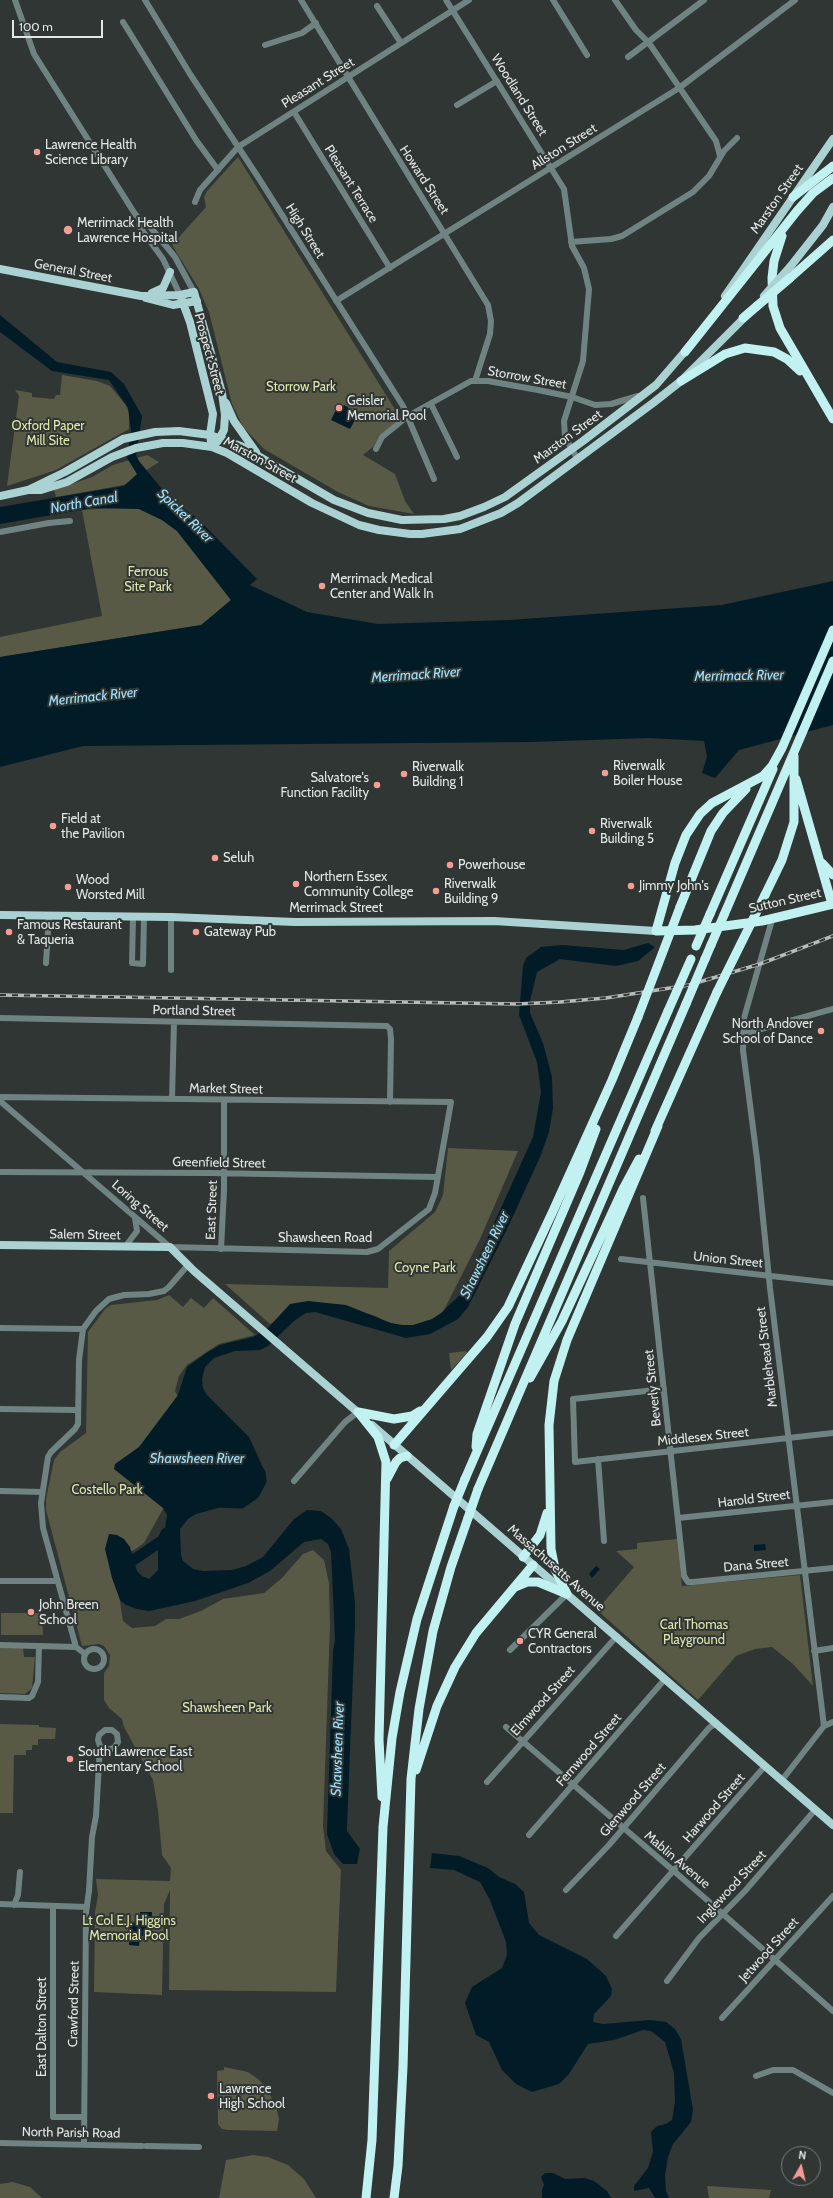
<!DOCTYPE html>
<style>
body{margin:0}
#map{position:relative;width:833px;height:2198px;overflow:hidden;background:#2f3633;font-family:Cabin,sans-serif}
canvas{display:block}
.north{position:absolute;left:781px;top:2146px;width:40px;height:40px;box-sizing:border-box;background:#2f3633;border:1px solid #777c7a;border-radius:50%;rotate:8deg;font-size:11px;font-weight:700;line-height:16px;text-align:center;color:#e2e6e5}
.north::after{content:'';display:block;margin:auto;width:14px;height:18px;background:#f59c95;clip-path:polygon(50% 0,100% 100%,50% 72%,0 100%)}
.scale{position:absolute;left:12px;top:20px;width:91px;height:18px;box-sizing:border-box;border:2px solid #e2e6e5;border-top:0;padding-left:5px;font-size:12px;line-height:14px;white-space:nowrap;color:#e2e6e5;-webkit-text-stroke:3px #2f3633;paint-order:stroke}
</style>
<div id="map">
<canvas width="833" height="2198"></canvas>
<div class="north">N</div>
<div class="scale">100 m</div>
</div>
<script>
const ctx = document.querySelector('canvas').getContext('2d');
ctx.lineJoin = 'round';
function fill(path, color) { ctx.fillStyle = color; ctx.fill(path, 'evenodd'); }
const poly = rows => new Path2D(rows.map(r => 'M' + r).join(''));
function trace(path, color, width, dash) { ctx.strokeStyle = color; ctx.lineWidth = width; ctx.lineCap = dash ? 'butt' : 'round'; ctx.setLineDash(dash || []); ctx.stroke(path); }
function write(font, color, halo, rows, align = 'center') {
  ctx.font = font + ' Cabin,sans-serif'; ctx.lineWidth = 4; ctx.setLineDash([]); ctx.textBaseline = 'middle'; ctx.strokeStyle = halo; ctx.fillStyle = color; for (const [text, x, y, turn = 0] of rows) {
    ctx.save(); ctx.translate(x, y); ctx.rotate((+turn || 0) * Math.PI / 180); ctx.textAlign = isNaN(turn) ? turn : align; if (halo) ctx.strokeText(text, 0, 0); ctx.fillText(text, 0, 0); ctx.restore();
  }
}
fill(poly([
 [238,157,401,419,379,436,374,446,363,455,395,474,405,501,414,514,369,506,338,492,264,449,243,427,232,404,209,312,199,289,172,245,206,207,204,197,207,191],
 [62,375,97,381,110,386,126,405,129,412,129,429,56,470,7,486,19,396,15,390,32,393,32,397,54,399,56,395,60,395],
 [147,455,159,462,124,485,56,497,54,490,92,477,113,465],
 [128,507,139,509,162,520,177,531,231,600,202,625,0,657,0,637,102,616,82,510],
 [448,1148,518,1151,480,1239,442,1314,412,1331,386,1323,378,1317,369,1314,292,1311,270,1324,225,1284,388,1288,389,1251,435,1212,443,1195],
 [169,1295,183,1307,191,1298,204,1308,213,1298,255,1335,219,1344,187,1365,179,1376,175,1391,181,1402,167,1502,144,1543,134,1550,122,1555,116,1575,123,1621,132,1628,155,1626,166,1619,179,1619,201,1611,223,1599,264,1593,282,1578,303,1554,313,1550,324,1560,329,1583,330,1626,323,1826,326,1851,341,1870,336,1992,169,1990,170,1890,164,1904,162,1995,94,1992,95,1912,98,1895,96,1879,170,1881,171,1868,162,1855,158,1810,153,1780,124,1727,122,1719,109,1708,104,1700,104,1673,109,1666,110,1655,104,1646,99,1644,82,1646,46,1510,46,1499,54,1460,60,1452,86,1433,88,1332,105,1309,111,1305,157,1300],
 [466,1351,467,1353,451,1370,449,1353],
 [677,1539,682,1586,800,1575,813,1686,793,1664,772,1647,755,1649,736,1656,698,1700,597,1610,634,1567,616,1551,637,1549,637,1543],
 [1,1613,42,1613,43,1635,1,1635],
 [0,1648,23,1648,24,1657,35,1657,32,1688,25,1694,0,1693],
 [0,1724,39,1725,39,1727,56,1728,55,1739,38,1739,38,1745,32,1745,32,1750,26,1750,26,1755,14,1755,13,1813,0,1813],
 [224,2067,248,2072,258,2079,265,2086,276,2106,279,2119,277,2131,228,2130,222,2129,218,2124,217,2071,224,2070],
 [253,2155,268,2157,288,2165,304,2179,316,2198,219,2198,226,2160],
 [13,2182,30,2187,42,2198,0,2198,0,2184],
 [707,2186,771,2190,769,2198,709,2198]
]), '#595a45');
fill(poly([
 [0,315,57,362,111,372,124,384,142,416,136,455,139,461,170,499,197,518,257,579,250,585,307,612,378,624,509,620,722,605,833,581,833,725,739,750,715,778,702,773,707,757,704,741,649,738,530,742,83,746,0,767,0,657,201,625,231,600,177,531,162,520,139,509,92,508,0,524,0,507,124,486,137,474,127,458,131,430,128,408,109,380,52,371,0,332],
 [344,405,354,411,352,416,356,418,350,429,331,420,337,408,341,410],
 [648,943,655,947,638,961,616,966,560,959,537,972,530,1001,530,1013,543,1043,552,1077,553,1108,549,1132,540,1157,509,1225,468,1307,458,1319,430,1334,406,1338,315,1312,306,1313,294,1321,268,1346,260,1350,235,1351,214,1358,205,1367,202,1379,203,1388,207,1395,249,1437,261,1463,260,1479,249,1494,229,1505,196,1514,188,1519,180,1529,181,1555,183,1561,193,1569,203,1571,232,1570,246,1566,263,1557,294,1519,307,1510,321,1511,331,1518,341,1529,349,1549,355,1603,355,1626,347,1826,347,1831,360,1849,357,1864,343,1864,334,1854,327,1834,333,1651,335,1640,331,1552,328,1544,321,1539,304,1542,270,1571,248,1583,195,1601,149,1611,137,1609,126,1605,120,1600,112,1578,105,1549,109,1534,117,1535,124,1539,130,1547,137,1571,142,1576,149,1579,158,1570,158,1540,165,1529,167,1515,163,1508,114,1469,115,1464,139,1447,178,1395,187,1367,206,1353,220,1345,253,1337,267,1329,290,1304,308,1301,346,1305,391,1323,402,1325,413,1325,432,1319,441,1313,463,1292,533,1137,541,1092,537,1062,519,1015,523,966,526,958,541,947,562,945,624,950],
 [765,1544,766,1550,754,1551,754,1545],
 [596,1566,600,1569,592,1578,589,1574],
 [432,1853,459,1856,488,1868,499,1877,515,1884,524,1892,529,1923,539,1935,587,1959,606,1976,612,1989,611,1996,594,2014,593,2022,603,2024,650,2020,666,2022,675,2029,681,2039,693,2110,691,2122,673,2144,668,2157,665,2175,666,2191,669,2198,655,2198,649,2188,634,2191,634,2186,648,2168,653,2152,651,2132,657,2126,666,2124,672,2120,675,2102,674,2073,665,2042,651,2031,643,2030,614,2040,588,2044,569,2074,559,2084,532,2092,516,2084,502,2070,489,2042,476,2035,465,2003,472,1987,502,1968,507,1955,506,1942,490,1900,480,1882,454,1870,430,1868],
 [140,1912,152,1912,151,1936,140,1936,139,1946,129,1945,130,1923,140,1922],
 [545,2173,553,2173,565,2179,585,2178,594,2181,607,2191,611,2198,542,2198,542,2190,544,2185,541,2177]
]), '#021c27');
trace(poly([
 [218,1502,241,1503,254,1494,261,1481,260,1473,254,1463],
 [127,1572,129,1563,163,1540,166,1533]
]), '#021c27', 11);
trace(poly([
 [15,0,34,54,135,214,140,220,147,223,175,257,194,292],
 [145,0,190,74,258,177,403,406,434,479],
 [301,0,488,305,491,321,490,334,475,381],
 [446,0,564,189,572,246,584,268,589,289,583,361,564,421,565,437,577,458],
 [553,0,587,55],
 [615,0,636,30,649,43,716,141,720,156],
 [377,6,401,43],
 [123,22,196,140,218,170],
 [265,45,302,33,316,23],
 [628,57,704,0],
 [457,105,497,81],
 [294,112,390,268],
 [195,202,200,190,238,147,469,0],
 [140,220,139,226,163,259,180,295],
 [571,242,611,239,622,236,693,192,709,176,724,151,737,138],
 [336,301,679,88,795,0],
 [431,404,457,457],
 [376,449,382,437,408,416,471,381,488,381,538,390,572,397,595,405,611,404,638,396],
 [0,532,49,523,70,521],
 [133,917,132,963,143,964,144,917],
 [772,920,744,1018,743,1050,757,1159,770,1288,824,1726,782,1780],
 [46,963,49,915],
 [171,970,171,917],
 [0,1018,387,1026,390,1029,391,1039,390,1102],
 [743,1034,833,1009],
 [0,1097,451,1102,435,1193,429,1209,378,1249,367,1252,170,1247,0,1101],
 [172,1099,174,1022],
 [0,1172,209,1173,437,1177],
 [643,1198,684,1576,688,1582,693,1582,833,1568],
 [125,1247,137,1231,135,1218],
 [221,1249,224,1190,224,1100],
 [621,1259,833,1283],
 [0,1328,83,1329],
 [664,1389,573,1399,575,1462,833,1433],
 [0,1409,78,1410],
 [598,1459,604,1541],
 [294,1481,345,1422,358,1412],
 [0,1491,42,1492],
 [678,1518,833,1502],
 [0,1581,57,1581],
 [0,1645,76,1647],
 '84 1659a10 10 0 1 1 20 0a10 10 0 1 1-20 0Z',
 [510,1650,567,1594],
 [814,1651,833,1648],
 [85,1654,76,1647,43,1528,41,1503,48,1457,51,1452,75,1429,78,1424,79,1360,83,1329,96,1311,109,1299,124,1295,149,1294,164,1291,169,1287,188,1265],
 [0,1697,29,1698,32,1696,38,1682,39,1646],
 [824,1726,833,1722],
 [506,1727,682,1878,833,2011],
 [487,1782,617,1636],
 [529,1835,665,1679],
 [566,1890,609,1845,709,1728,716,1723],
 [0,1904,87,1907],
 [14,1905,18,1895,20,1872],
 [53,1907,53,2117,83,2117],
 [616,1936,765,1766],
 [667,1981,699,1938,745,1891,815,1810],
 [722,2018,833,1896],
 [756,2076,773,2070,793,2070,833,2093],
 [0,2143,142,2146],
 [84,2144,86,1912,89,1891,92,1837,96,1816,100,1746,98,1740,99,1735,105,1730,112,1730,117,1734,118,1742,114,1748,107,1750,100,1746],
 [146,2146,199,2147]
]), '#708383', 6);
trace(poly([
 [790,267,823,225,833,207],
 [0,269,141,296,180,295,194,292,222,393,225,415,224,430,218,441],
 [152,293,163,288,170,272],
 [180,295,190,322,213,414,210,435,212,447],
 [725,296,833,139],
 [146,298,173,305,197,301],
 [226,403,234,421,256,452],
 [28,490,65,472,123,439,155,432,179,431,210,435,241,446,334,500,368,513,402,520,444,519,460,516,484,507,505,497,583,441,656,385,688,348],
 [0,496,28,490,41,490,67,482,112,457,136,448,163,443,183,443,212,447,227,453,312,503,359,525,379,530,410,534,422,534,460,529,501,513,518,503,653,403,681,381,748,314],
 [0,915,171,917,295,922,494,921,656,931],
 [0,1245,170,1247,194,1271,362,1416],
 [372,1425,833,1825]
]), '#abd2d3', 8);
trace(poly([
 [793,197,833,166],
 [782,236,774,261,772,278,773,306,780,328,833,419],
 [790,278,833,240],
 [743,318,757,306],
 [685,352,797,211,813,193,833,178],
 [681,381,725,354,745,348,774,352,787,359,800,371],
 [833,630,782,748,772,766,763,776,712,803,700,814,686,835,675,863,656,931,695,930,762,921,833,904],
 [796,779,832,904],
 [822,863,833,875],
 [765,895,782,860,794,822,794,756],
 [680,907,711,831,723,813,746,789],
 [710,914,773,769],
 [724,915,833,661],
 [705,959,711,945],
 [655,1131,717,992],
 [530,1378,562,1321,624,1187,639,1159],
 [358,1412,378,1437,386,1462,379,1740,382,1797],
 [358,1412,394,1419,412,1416,420,1411],
 [394,1445,487,1337,508,1307,553,1211,612,1080,638,1017],
 [476,1447,477,1434,515,1324,580,1172,596,1129],
 [387,1479,396,1462,400,1458,407,1456],
 [465,1479,668,1011],
 [478,1489,686,1004],
 [523,1557,540,1535,547,1513],
 [515,1587,527,1582,538,1582,567,1594],
 [567,1594,555,1569,551,1549,549,1425,554,1381,567,1340,658,1126],
 [416,1770,437,1706,455,1667,476,1633,533,1565],
 [366,2198,372,2140,383,1827,392,1738,400,1692,417,1619,454,1506],
 [394,2198,398,2166,403,2067,411,1779,419,1709,433,1631,451,1567,468,1518]
]), '#c2f1f2', 9);
const rail = poly([
 [0,995,517,1004,560,1002,606,998,689,985,760,964,833,936]
]);
trace(rail, '#b7bcbb', 3.5);
trace(rail, '#2f3633', 2, [6]);
trace(poly([
 [764,296,790,267]
]), '#abd2d3', 8);
trace(poly([
 [757,306,790,278],
 [711,945,724,915],
 [696,946,710,914],
 [717,992,765,895],
 [686,1004,705,959],
 [668,1011,691,959],
 [638,1017,680,907],
 [454,1506,465,1479],
 [468,1518,478,1489]
]), '#c2f1f2', 9);
for (const [x, y, r, color] of [
 [37,152,4,"#f59c95"],
 [68,230,5,"#f59c95"],
 [339,408,4,"#f59c95"],
 [322,586,4,"#f59c95"],
 [605,773,4,"#f59c95"],
 [404,774,4,"#f59c95"],
 [377,785,4,"#f59c95"],
 [53,826,4,"#f59c95"],
 [592,831,4,"#f59c95"],
 [215,858,4,"#f59c95"],
 [450,865,4,"#f59c95"],
 [296,884,4,"#f59c95"],
 [631,886,4,"#f59c95"],
 [68,887,4,"#f59c95"],
 [436,891,4,"#f59c95"],
 [9,932,4,"#f59c95"],
 [196,932,4,"#f59c95"],
 [821,1031,4,"#f59c95"],
 [31,1612,4,"#f59c95"],
 [520,1641,4,"#f59c95"],
 [70,1759,4,"#f59c95"],
 [211,2096,4,"#f59c95"]
]) { const dot = new Path2D(); dot.arc(x, y, r, 0, 2 * Math.PI); ctx.fillStyle = color; ctx.fill(dot); trace(dot, '#2f3633', 1.5); }
write('13px', '#e2e6e5', '#2f3633', [
 ["Pleasant Street",318,83,-32],
 ["Woodland Street",519,95,58],
 ["Allston Street",564,147,-32],
 ["Howard Street",424,180,57],
 ["Pleasant Terrace",351,184,58],
 ["Marston Street",777,199,-55],
 ["High Street",305,231,58],
 ["General Street",73,271,11],
 ["Prospect Street",209,354,75],
 ["Storrow Street",527,378,10],
 ["Marston Street",568,437,-36],
 ["Marston Street",260,460,29],
 ["Sutton Street",785,901,-13],
 ["Merrimack Street",336,908],
 ["Portland Street",194,1011,1],
 ["Market Street",226,1089,1],
 ["Greenfield Street",219,1163,1],
 ["Loring Street",140,1206,41],
 ["East Street",212,1210,-88],
 ["Salem Street",85,1235,1],
 ["Shawsheen Road",325,1238],
 ["Union Street",728,1260,6],
 ["Marblehead Street",767,1357,-97],
 ["Beverly Street",653,1388,-96],
 ["Middlesex Street",703,1437,-6],
 ["Harold Street",754,1499,-7],
 ["Dana Street",756,1565,-5],
 ["Massachusetts Avenue",556,1568,41],
 ["Elmwood Street",543,1701,-48],
 ["Fernwood Street",589,1750,-49],
 ["Glenwood Street",633,1800,-49],
 ["Harwood Street",714,1808,-49],
 ["Mablin Avenue",677,1860,40],
 ["Inglewood Street",732,1887,-47],
 ["Jetwood Street",769,1950,-48],
 ["Crawford Street",74,2004,-89],
 ["East Dalton Street",42,2027,-90],
 ["North Parish Road",71,2133,1]
]);
write('13px', '#e2e6e5', '#2f3633', [
 ["Lawrence Health",45,145],
 ["Science Library",45,160],
 ["Merrimack Health",77,223],
 ["Lawrence Hospital",77,238],
 ["Geisler",347,401],
 ["Memorial Pool",347,416],
 ["Merrimack Medical",330,579],
 ["Center and Walk In",330,594],
 ["Riverwalk",613,766],
 ["Boiler House",613,781],
 ["Riverwalk",412,767],
 ["Building 1",412,782],
 ["Salvatore's",369,778,"right"],
 ["Function Facility",369,793,"right"],
 ["Field at",61,819],
 ["the Pavilion",61,834],
 ["Riverwalk",600,824],
 ["Building 5",600,839],
 ["Seluh",223,858],
 ["Powerhouse",458,865],
 ["Northern Essex",304,877],
 ["Community College",304,892],
 ["Wood",76,880],
 ["Worsted Mill",76,895],
 ["Riverwalk",444,884],
 ["Building 9",444,899],
 ["Jimmy John's",639,886],
 ["Famous Restaurant",17,925],
 ["& Taqueria",17,940],
 ["Gateway Pub",204,932],
 ["North Andover",813,1024,"right"],
 ["School of Dance",813,1039,"right"],
 ["John Breen",39,1605],
 ["School",39,1620],
 ["CYR General",528,1634],
 ["Contractors",528,1649],
 ["South Lawrence East",78,1752],
 ["Elementary School",78,1767],
 ["Lawrence",219,2089],
 ["High School",219,2104]
], 'left');
write('13px', '#e2e6aa', '#2f3633', [
 ["Storrow Park",301,387],
 ["Oxford Paper",48,426],
 ["Mill Site",48,441],
 ["Ferrous",148,572],
 ["Site Park",148,587],
 ["Coyne Park",425,1268],
 ["Costello Park",107,1490],
 ["Carl Thomas",694,1625],
 ["Playground",694,1640],
 ["Shawsheen Park",227,1708],
 ["Lt Col E.J. Higgins",129,1921],
 ["Memorial Pool",129,1936]
]);
write('italic 14px', '#9fe1fe', '#2f3633', [
 ["North Canal",84,503,-10],
 ["Spicket River",185,516,44],
 ["Merrimack River",416,675,-4],
 ["Merrimack River",739,676,-1],
 ["Merrimack River",93,697,-6],
 ["Shawsheen River",485,1255,-64],
 ["Shawsheen River",197,1459],
 ["Shawsheen River",338,1749,-88]
]);
</script>
